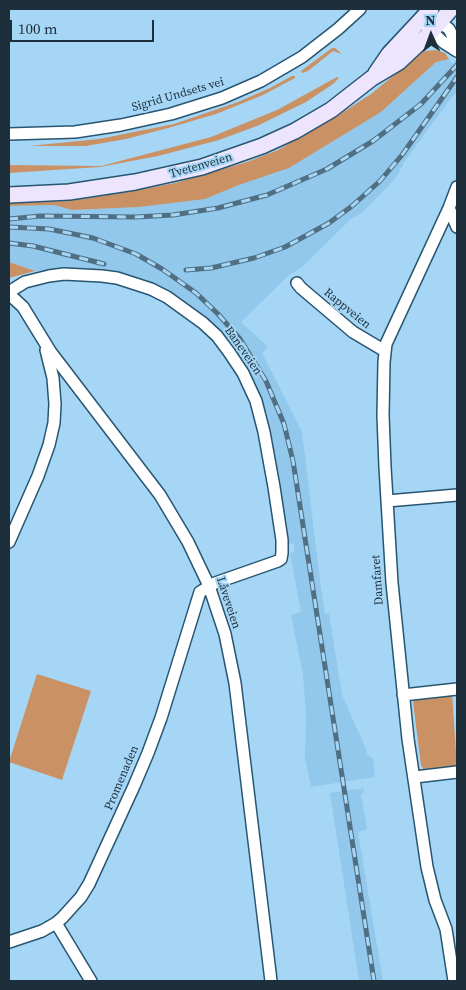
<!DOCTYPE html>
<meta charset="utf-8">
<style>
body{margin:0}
#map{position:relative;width:466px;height:990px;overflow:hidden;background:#a6d6f6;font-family:"Source Serif 4",serif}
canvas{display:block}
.frame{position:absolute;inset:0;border:10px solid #1c2f3b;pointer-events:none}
.north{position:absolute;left:406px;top:10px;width:50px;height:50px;-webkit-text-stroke:4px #a6d6f6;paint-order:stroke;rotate:358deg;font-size:14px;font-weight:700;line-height:20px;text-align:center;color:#1c2f3b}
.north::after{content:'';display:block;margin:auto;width:18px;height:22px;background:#1c2f3b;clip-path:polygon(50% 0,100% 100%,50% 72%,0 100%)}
.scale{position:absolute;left:10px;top:20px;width:144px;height:22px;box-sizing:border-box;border:2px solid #1c2f3b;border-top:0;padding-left:6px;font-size:15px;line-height:18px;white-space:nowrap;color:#1c2f3b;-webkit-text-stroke:4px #a6d6f6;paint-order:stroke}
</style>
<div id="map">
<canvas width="466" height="990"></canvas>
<div class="frame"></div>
<div class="north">N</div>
<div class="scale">100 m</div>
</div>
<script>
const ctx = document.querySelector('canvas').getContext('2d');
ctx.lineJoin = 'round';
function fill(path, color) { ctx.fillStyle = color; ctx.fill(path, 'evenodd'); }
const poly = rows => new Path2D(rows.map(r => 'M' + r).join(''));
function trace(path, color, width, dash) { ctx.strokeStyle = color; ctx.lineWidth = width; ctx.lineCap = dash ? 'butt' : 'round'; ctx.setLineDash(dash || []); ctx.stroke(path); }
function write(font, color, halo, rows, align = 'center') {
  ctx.font = font + ' "Source Serif 4",serif'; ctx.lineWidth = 4; ctx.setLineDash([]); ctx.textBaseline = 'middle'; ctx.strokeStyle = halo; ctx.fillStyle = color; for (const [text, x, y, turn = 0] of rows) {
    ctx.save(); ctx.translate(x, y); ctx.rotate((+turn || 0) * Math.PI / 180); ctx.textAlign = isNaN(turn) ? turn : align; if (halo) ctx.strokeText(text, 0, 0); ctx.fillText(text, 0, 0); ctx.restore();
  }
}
fill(poly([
 [449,59,453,64,457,59,457,92,451,98,405,161,396,178,363,212,351,219,301,268,289,275,241,322,268,347,262,353,302,432,320,580,325,614,329,613,342,695,366,749,367,754,373,759,375,777,311,787,305,758,306,716,303,675,291,615,301,612,290,553,294,552,294,546,293,543,289,544,267,412,266,410,264,410,260,397,252,380,211,324,201,314,175,296,94,270,74,269,35,271,9,262,9,206,54,205,72,210,139,207,205,199,239,185,289,168,381,112,436,62],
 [363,788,364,792,361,795,367,828,365,830,358,832,383,981,359,981,330,793]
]), '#91c8eb');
fill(poly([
 [332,48,335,48,342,54,333,51,308,71,302,73,301,71],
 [436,50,445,53,449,59,436,62,381,112,289,168,239,185,205,199,139,207,72,210,54,205,9,206,9,203,69,201,128,192,175,183,247,162,278,150,331,120,371,94,421,53,425,51],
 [292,76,295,76,295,78,263,95,216,114,168,128,126,139,86,146,29,146,99,139,174,124,238,102,270,88],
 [337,77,339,78,333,84,306,102,257,126,219,140,158,156,100,167,9,173,9,165,101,166,211,137,277,110],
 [9,262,35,271,9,278],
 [37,674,91,691,62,780,9,762],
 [452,693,457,767,428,771,424,770,421,765,413,702,416,698]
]), '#ca9165');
const street = poly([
 [435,19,449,29,457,45],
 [427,27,443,42,457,51],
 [9,134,75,132,121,125,171,114,222,98,261,81,302,57,338,29,360,9],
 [449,208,457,227],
 [297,283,301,288,353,332,385,351],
 [9,292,25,282,49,276,64,274,102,276,117,278,151,289,167,297,203,323,217,336,229,352,243,373,256,401,264,432,274,487,282,540,282,553,281,559,278,561,215,583,200,592,161,718,148,753,134,786,89,884,81,897,62,918,56,923,42,931,9,942],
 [9,294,23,307,50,351,160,495,188,542,209,586,225,634,235,683,271,981],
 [387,501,457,495],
 [9,542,38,476,49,445,54,423,55,404,53,378,46,350],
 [403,695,457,689],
 [415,777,457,772],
 [56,923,91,981],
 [454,981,446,929,435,900,427,867,408,739,392,583,385,467,383,415,384,362,386,344,449,208,457,187]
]);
const secondary = poly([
 [376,73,389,54,431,9],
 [9,195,69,192,135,182,202,167,262,146,295,131,331,110,372,78,399,62,431,32,451,9]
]);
trace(street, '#285570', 14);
trace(secondary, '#285570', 18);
trace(street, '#fff', 11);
trace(secondary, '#ede5fe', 15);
const rail = poly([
 [9,219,40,216,136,217,173,215,218,208,267,195,327,169,373,141,421,104,457,65],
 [9,227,49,229,93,238,136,254,162,269,196,293,218,314,240,339,266,381,284,424,293,461,374,981],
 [9,243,33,246,104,264],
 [186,270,211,268,254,258,285,247,329,223,352,206,380,181,402,155,457,77]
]);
trace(rail, '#516f83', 5);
trace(rail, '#a6d6f6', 3, [9]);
write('12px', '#1c2f3b', '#a6d6f6', [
 ["Sigrid Undsets vei",178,95,-16],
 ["Tvetenveien",201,166,-16],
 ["Rappveien",347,309,39],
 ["Baneveien",243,351,55],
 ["Damfaret",378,580,-94],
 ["Låveveien",228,603,72],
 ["Promenaden",122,778,-67]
]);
</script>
